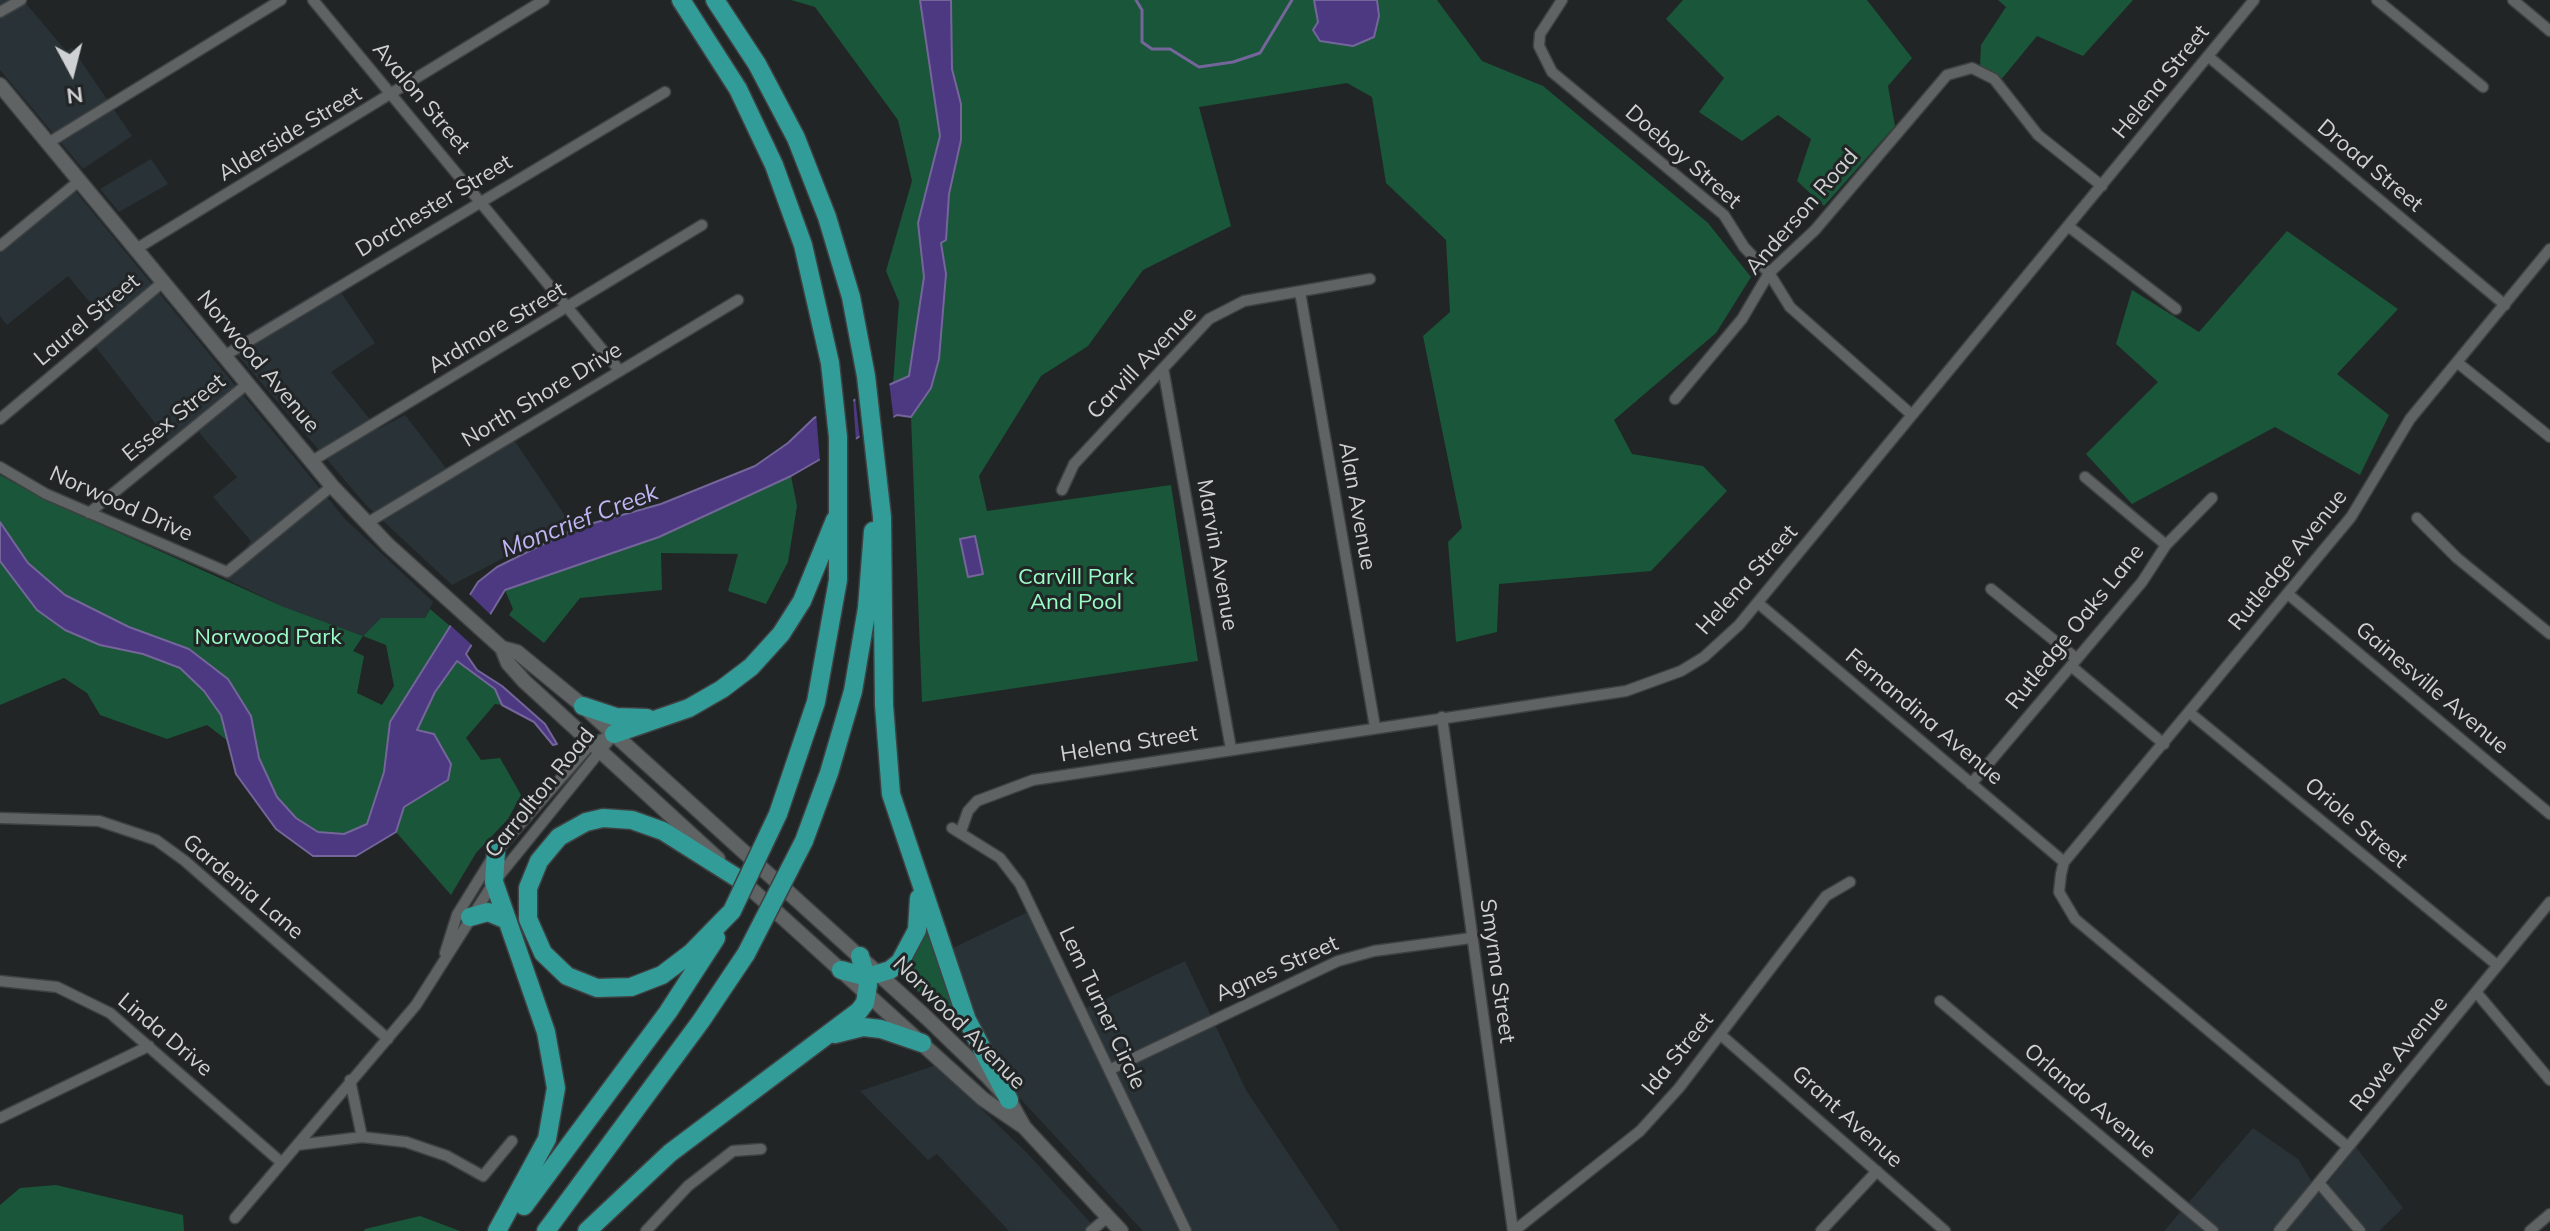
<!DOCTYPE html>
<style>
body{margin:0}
#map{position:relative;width:2550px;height:1231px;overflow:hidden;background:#222526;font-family:Mulish,sans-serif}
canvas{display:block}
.north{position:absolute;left:32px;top:32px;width:80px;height:80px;-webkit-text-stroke:6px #222526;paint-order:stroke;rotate:173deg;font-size:22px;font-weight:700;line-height:32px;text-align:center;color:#d0d1d2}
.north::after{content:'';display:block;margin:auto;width:28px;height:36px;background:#d0d1d2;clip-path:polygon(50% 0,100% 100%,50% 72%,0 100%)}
</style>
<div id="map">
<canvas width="2550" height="1231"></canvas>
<div class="north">N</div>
</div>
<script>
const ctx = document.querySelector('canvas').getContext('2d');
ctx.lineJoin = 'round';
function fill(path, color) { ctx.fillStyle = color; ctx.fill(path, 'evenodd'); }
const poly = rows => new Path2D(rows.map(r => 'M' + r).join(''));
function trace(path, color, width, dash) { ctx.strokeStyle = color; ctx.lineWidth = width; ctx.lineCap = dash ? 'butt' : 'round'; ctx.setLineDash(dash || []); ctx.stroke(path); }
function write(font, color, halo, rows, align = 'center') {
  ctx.font = font + ' Mulish,sans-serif'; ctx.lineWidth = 6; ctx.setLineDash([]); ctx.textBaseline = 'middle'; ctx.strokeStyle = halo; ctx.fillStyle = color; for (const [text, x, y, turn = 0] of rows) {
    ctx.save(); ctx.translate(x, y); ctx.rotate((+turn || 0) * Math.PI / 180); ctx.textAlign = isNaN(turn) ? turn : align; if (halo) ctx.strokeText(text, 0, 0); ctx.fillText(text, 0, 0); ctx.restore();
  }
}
fill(poly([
 [0,0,23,0,66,51,72,48,132,136,83,169,0,70],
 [151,159,168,184,119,212,100,189],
 [68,182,345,519,433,602,425,618,381,618,363,636,284,607,224,578,251,541,213,497,237,477,191,423,169,441,88,337,106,322,68,276,7,325,0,316,0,239],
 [334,282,375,343,331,372,378,429,405,415,446,468,508,431,570,523,452,585,366,505,229,345],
 [1038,907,1086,1008,1185,961,1246,1090,1340,1231,1143,1231,1015,1093,976,1030,949,950],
 [936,1065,1028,1154,1098,1231,1009,1231,937,1154,928,1160,860,1091],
 [2253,1128,2298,1159,2319,1194,2356,1147,2403,1208,2379,1231,2164,1231]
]), '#293236');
fill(poly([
 [791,0,920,0,940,136,918,223,924,277,909,376,893,384,899,302,886,271,912,181,898,120,815,7],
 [951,0,1314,0,1318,22,1376,0,1437,0,1482,61,1543,86,1708,223,1751,277,1716,333,1614,420,1632,454,1703,466,1727,491,1651,571,1499,584,1497,632,1456,642,1448,542,1462,528,1423,336,1450,312,1446,240,1386,183,1372,97,1347,83,1199,107,1231,226,1143,270,1088,346,1041,376,979,476,987,511,1171,485,1198,661,922,702,911,417,931,388,946,274,941,243,946,240,949,194,961,140,961,104,952,69],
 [1683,0,1867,0,1912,58,1888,86,1895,126,1824,206,1797,181,1811,139,1778,115,1742,141,1699,112,1724,78,1666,19],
 [1998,0,2133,0,2083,56,2037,36,2000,81,1980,66,1981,45,2006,7],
 [2287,231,2398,309,2337,374,2389,415,2360,475,2275,427,2132,504,2086,454,2158,382,2116,344,2132,290,2199,332],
 [0,475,42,498,284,607,363,636,381,618,425,618,430,609,450,626,391,722,384,772,367,824,344,834,318,832,296,818,277,797,259,758,251,716,188,649,129,627,65,595,28,563,0,522],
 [363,636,386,645,394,686,382,705,357,693,364,656,353,651],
 [791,476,797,506,788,562,766,604,728,591,738,554,661,553,662,590,580,598,544,643,509,615,513,609,505,590,659,537],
 [0,561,37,610,65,630,100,645,143,654,180,668,204,691,221,715,228,741,207,725,167,739,100,715,87,693,64,678,0,705],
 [457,660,495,689,502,705,495,704,466,738,481,760,500,758,521,795,508,819,476,853,451,895,396,832,404,807,448,780,451,764,434,735,417,730,435,692],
 [923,929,928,930,962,1027,898,975,918,948],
 [56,1185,183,1215,184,1231,0,1231,0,1205,20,1188],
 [420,1216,460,1231,364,1231,365,1229]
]), '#1a5639');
const water = poly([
 [920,0,951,0,952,69,961,104,961,140,949,194,946,240,941,243,946,274,939,359,931,388,911,417,897,415,791,476,659,537,505,590,466,654,477,670,502,686,545,724,557,744,553,745,534,722,502,705,495,689,457,661,435,692,417,730,434,734,451,764,448,780,404,807,396,832,356,856,313,856,276,829,236,774,221,715,204,691,180,668,143,654,100,645,65,630,37,610,0,561,0,522,28,563,65,595,129,627,189,649,228,679,251,716,259,758,277,797,296,818,318,832,344,834,367,824,384,772,390,722,478,582,497,567,576,528,661,504,755,466,788,443,814,418,909,376,924,277,918,223,940,136,920,0],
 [1314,0,1377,0,1379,16,1374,37,1353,46,1320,41,1313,30,1318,22,1314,0],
 [975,536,983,574,968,577,960,539,975,536]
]);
fill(water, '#4d3882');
trace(water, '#74669a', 2);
fill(poly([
 [889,381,894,422,860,440,855,396],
 [853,397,856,442,820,461,816,413],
 [467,592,493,617,474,647,448,623]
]), '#222526');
trace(poly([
 [1136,0,1142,10,1142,42,1152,49,1170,49,1199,67,1233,62,1260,53,1292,0]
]), '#74669a', 3);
const minor = poly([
 [313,0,620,371],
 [1562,0,1540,34,1539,46,1552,72,1724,215,1744,247,1769,273,1790,307,1912,415],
 [2377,0,2483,87],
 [2513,0,2550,31],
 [0,12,21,0],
 [2209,57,2505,305],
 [48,143,281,0],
 [2068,226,2176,309],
 [0,246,79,181],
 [136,249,544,0],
 [1300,292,1375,727],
 [224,356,665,92],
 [2458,363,2550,437],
 [1163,368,1231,749],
 [1675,399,1742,319,1769,273,1815,230,1947,75,1972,68,1994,79,2038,135,2102,186],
 [0,419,163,282],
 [312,461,702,225],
 [0,467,46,494,227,572,332,486],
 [2085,477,2166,545],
 [1062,490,1074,464,1209,319,1244,301,1370,279],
 [89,513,247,384],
 [2417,518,2457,558,2550,634],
 [367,523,738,300],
 [1991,589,2077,659],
 [2288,594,2550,814],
 [1758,603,2064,862],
 [2071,666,2164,744],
 [2190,713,2497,965],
 [1442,717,1513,1231],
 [1971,784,2142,582,2166,545,2212,498],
 [0,818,99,821,156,840,185,861,388,1039],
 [952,828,1000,858,1020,884,1186,1231],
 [961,831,968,811,977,801,1033,780,1626,691,1681,671,1704,657,1739,625,2254,0],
 [445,953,457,915,496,852,591,744,614,734],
 [0,981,57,987,110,1013,282,1163],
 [2476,992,2550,1080],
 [1940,1001,2213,1231],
 [1721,1035,1945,1231],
 [1109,1070,1338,961,1374,951,1471,938],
 [350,1080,362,1137],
 [0,1118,149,1046],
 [297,1145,362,1137,406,1142,447,1156,483,1176,512,1141],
 [2348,1147,2075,919,2059,892,2061,874,2064,862,2351,517,2410,419,2550,249],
 [2319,1183,2360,1231],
 [235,1218,416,1005,494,882,614,734],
 [646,1231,688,1186,733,1151,761,1149],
 [1091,1231,1109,1216],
 [1514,1231,1640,1131,1679,1088,1826,896,1850,882],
 [1821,1231,1877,1171],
 [2279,1231,2550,902],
 [2530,1231,2550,1214]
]);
const secondary = poly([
 [0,85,332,486,388,545,502,648,517,652,583,706,927,1018,988,1077,1009,1100,1024,1127,1121,1231],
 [502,648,508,663,524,681,718,859],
 [739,878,983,1099,1021,1125]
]);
const motorway = poly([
 [681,0,738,89,774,165,803,245,830,363,838,437,838,580,816,702,778,814],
 [715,0,757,64,796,138,827,217,851,297,866,376,882,517,884,705,891,794,967,1020,1009,1100],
 [583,706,616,717,647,718],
 [614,734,689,708,722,689,751,667,781,634,802,601,835,520],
 [804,841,829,773,853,691,867,608,873,531],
 [496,852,494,882,546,1032,556,1088,547,1139,497,1231],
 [732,911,691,953,662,975,631,987,597,988,567,976,543,953,528,919,528,888,539,861,559,837,586,822,603,818,632,820,663,831,739,879],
 [470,917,488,912,507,920],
 [841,970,867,977,890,970,900,962,917,930,919,898],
 [835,1034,863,1027,881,1029,922,1043],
 [524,1206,668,1012,716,938],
 [546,1231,701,1021,746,954],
 [587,1231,670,1153,859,1011,865,1003,868,985,860,956]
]);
trace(minor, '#3e4142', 13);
trace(secondary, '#3e4142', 17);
trace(motorway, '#3e4142', 21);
trace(minor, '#606364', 10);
trace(secondary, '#606364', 14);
trace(motorway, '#329c98', 18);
const motorwayBridge = poly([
 [732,911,778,814],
 [746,954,804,841]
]);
trace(motorwayBridge, '#3e4142', 21, []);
trace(motorwayBridge, '#329c98', 18);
write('22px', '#d0d1d2', '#222526', [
 ["Helena Street",2161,82,-51],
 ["Avalon Street",421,98,50],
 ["Alderside Street",290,134,-31],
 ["Doeboy Street",1683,157,41],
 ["Droad Street",2370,166,40],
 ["Dorchester Street",434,206,-31],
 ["Anderson Road",1802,212,-49],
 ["Laurel Street",87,320,-40],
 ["Ardmore Street",497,328,-31],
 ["Norwood Avenue",258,362,50],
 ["Carvill Avenue",1142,363,-46],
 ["North Shore Drive",542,395,-31],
 ["Essex Street",174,418,-39],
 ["Norwood Drive",121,504,24],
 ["Alan Avenue",1357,506,80],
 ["Marvin Avenue",1217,555,80],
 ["Rutledge Avenue",2288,560,-51],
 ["Helena Street",1747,580,-48],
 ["Rutledge Oaks Lane",2075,627,-51],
 ["Gainesville Avenue",2432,688,40],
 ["Fernandina Avenue",1924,717,40],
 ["Helena Street",1129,744,-9],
 ["Carrollton Road",540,793,-51],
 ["Oriole Street",2356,823,40],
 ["Gardenia Lane",243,887,40],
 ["Agnes Street",1277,969,-24],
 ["Smyrna Street",1497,971,82],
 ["Lem Turner Circle",1102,1008,65],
 ["Norwood Avenue",959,1023,45],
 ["Linda Drive",165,1035,40],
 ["Ida Street",1678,1054,-51],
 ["Rowe Avenue",2399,1054,-51],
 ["Orlando Avenue",2090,1101,40],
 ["Grant Avenue",1847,1117,42]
]);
write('22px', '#9afcc6', '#222526', [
 ["Carvill Park",1076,577],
 ["And Pool",1076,602],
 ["Norwood Park",268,637]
]);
write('italic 24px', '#c0b4f4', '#222526', [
 ["Moncrief Creek",580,521,-21]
]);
</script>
